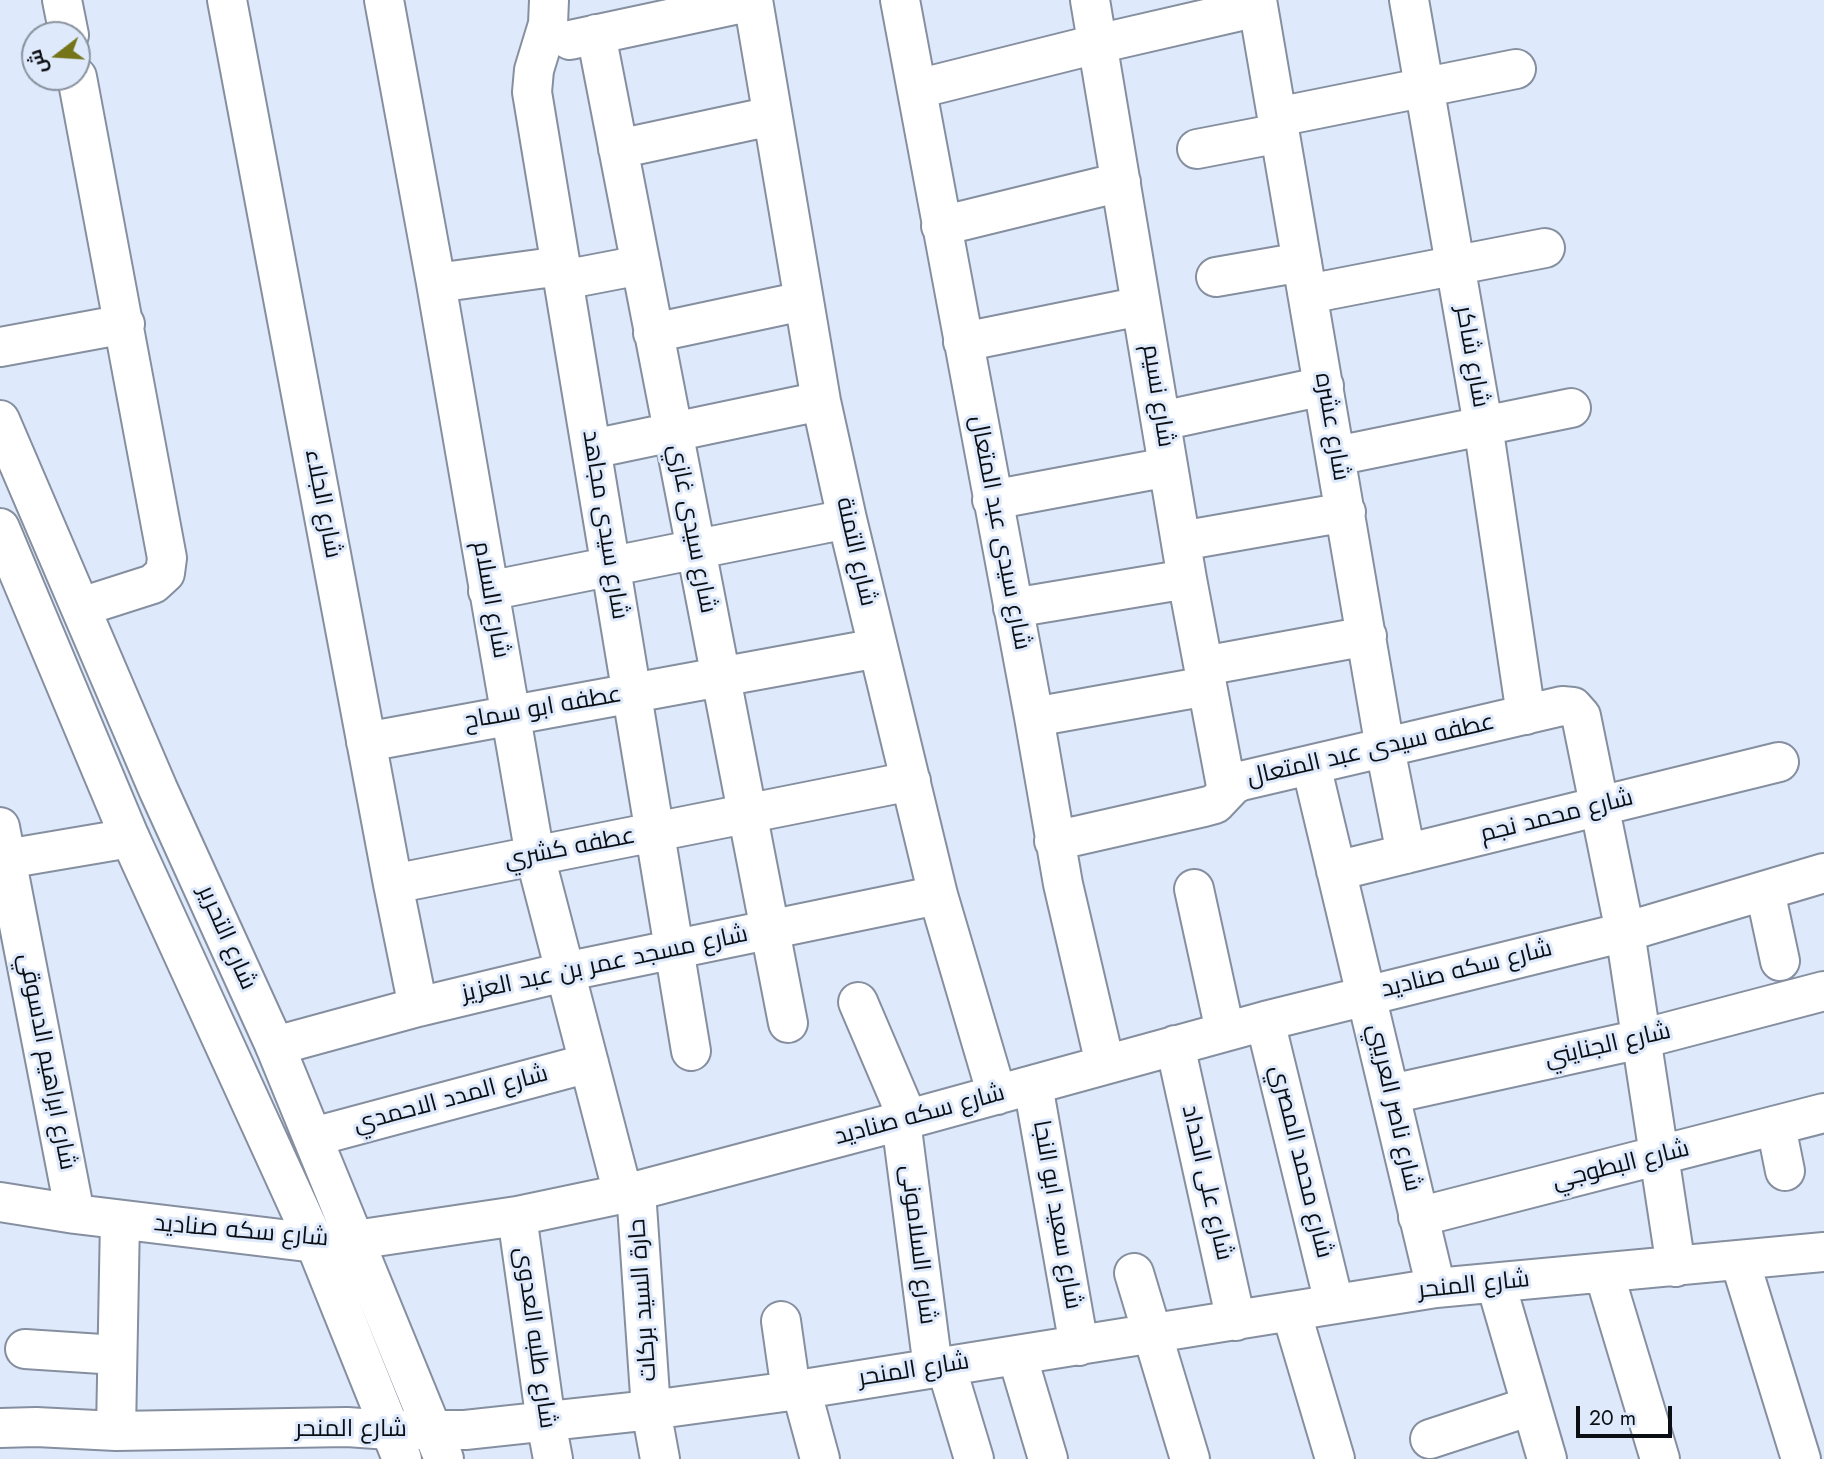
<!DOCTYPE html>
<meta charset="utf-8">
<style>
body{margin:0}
#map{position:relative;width:1824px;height:1459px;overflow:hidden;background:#deeafb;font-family:Jost,Cairo,sans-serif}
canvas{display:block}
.north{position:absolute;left:21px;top:21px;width:70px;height:70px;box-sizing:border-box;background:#deeafb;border:2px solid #8a929f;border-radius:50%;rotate:253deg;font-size:19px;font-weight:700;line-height:28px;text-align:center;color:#0b0f14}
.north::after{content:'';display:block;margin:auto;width:24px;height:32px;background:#757419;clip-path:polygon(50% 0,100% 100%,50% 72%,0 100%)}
.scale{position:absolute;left:1576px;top:1406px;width:96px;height:32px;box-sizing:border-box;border:4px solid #0b0f14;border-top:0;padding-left:9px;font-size:21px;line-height:24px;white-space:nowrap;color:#0b0f14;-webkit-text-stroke:5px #deeafb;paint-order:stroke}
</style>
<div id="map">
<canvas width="1824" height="1459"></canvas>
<div class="north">ش</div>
<div class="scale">20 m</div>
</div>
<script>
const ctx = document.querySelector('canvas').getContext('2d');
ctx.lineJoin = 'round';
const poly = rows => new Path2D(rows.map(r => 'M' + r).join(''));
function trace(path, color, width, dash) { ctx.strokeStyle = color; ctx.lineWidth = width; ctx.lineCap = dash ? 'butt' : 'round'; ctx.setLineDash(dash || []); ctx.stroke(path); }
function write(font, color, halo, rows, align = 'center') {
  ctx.font = font + ' Jost,Cairo,sans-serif'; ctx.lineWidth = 6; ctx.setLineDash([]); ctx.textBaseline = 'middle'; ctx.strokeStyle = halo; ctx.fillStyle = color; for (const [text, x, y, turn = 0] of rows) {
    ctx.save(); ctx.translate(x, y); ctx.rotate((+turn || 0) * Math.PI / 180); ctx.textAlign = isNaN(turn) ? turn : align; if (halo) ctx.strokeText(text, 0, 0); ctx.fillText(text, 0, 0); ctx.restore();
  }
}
const minor = poly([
 [62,0,69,35],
 [227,0,393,884,418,1007],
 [384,0,436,283,535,856,623,1194],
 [549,0,548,24,534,70,532,92,691,1051],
 [753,0,821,401,847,519,938,895,997,1095],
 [900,0,1034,717,1063,884,1105,1064],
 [1090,0,1187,579,1227,791],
 [1257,0,1385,748,1406,854],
 [1409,0,1483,425,1526,715],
 [596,34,788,1023],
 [570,40,753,1],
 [77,77,167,558,165,573,153,584,81,607],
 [917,89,1097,44,1258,7],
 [1277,117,1516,69],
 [618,149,772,116],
 [1197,149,1280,133],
 [941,226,1121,182],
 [1216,277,1302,262],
 [563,280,641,265],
 [436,283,561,266],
 [1308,294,1545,248],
 [653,333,803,301],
 [963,342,1141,306],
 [0,347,125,324],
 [1161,421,1324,386],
 [592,449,821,401],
 [1336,456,1571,408],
 [992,500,1168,467],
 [1181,541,1346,512],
 [488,591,847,519],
 [1013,608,1187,579],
 [1204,666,1367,636],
 [1034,717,1207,686],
 [366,742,878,648],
 [1311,765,1436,1288],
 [0,827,75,1214],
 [1054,841,1204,807,1215,804,1233,785,1241,781,1562,706,1573,707,1581,716,1625,932,1676,1267],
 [0,860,130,838],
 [1336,871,1779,762],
 [393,884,911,781],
 [1194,889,1225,1031],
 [1765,891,1780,961],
 [858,1002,908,1119],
 [1265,1021,1334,1303],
 [1175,1045,1236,1321],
 [275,1046,418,1007,564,972,938,895],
 [1033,1085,1079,1346],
 [1391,1094,1641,1039,1824,991],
 [901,1121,933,1368],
 [1776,1126,1785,1171],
 [313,1137,589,1063],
 [636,1191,651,1410,660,1459],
 [0,1202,75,1214,315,1243,355,1240,517,1216,636,1191,901,1121,1265,1021,1625,932,1824,873],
 [517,1216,546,1422,553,1459],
 [1418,1217,1824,1113],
 [1740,1261,1801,1459],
 [1134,1273,1190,1459],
 [1604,1273,1660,1459],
 [1496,1284,1547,1459],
 [1291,1311,1335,1459],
 [781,1321,791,1391],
 [25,1349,117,1355],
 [1017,1355,1048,1459],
 [946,1366,974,1459],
 [801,1389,820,1459],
 [0,1428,36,1427,116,1431,347,1427,390,1430,465,1430,651,1410,791,1391,1436,1288,1824,1252],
 [116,1431,120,1220],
 [1430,1439,1531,1406]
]);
const major = poly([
 [0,420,158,789,275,1046,444,1459],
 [0,528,130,838,315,1243,402,1459]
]);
trace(minor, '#858f9f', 42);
trace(major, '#858f9f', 42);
trace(minor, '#fff', 38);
trace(major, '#fff', 38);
write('24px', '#0b0f14', '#deeafb', [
 ["شارع شاكر",1471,357,80],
 ["شارع نسيم",1157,396,81],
 ["شارع عشره",1331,427,80],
 ["شارع الجلاء",322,504,79],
 ["شارع سيدى مجاهد",604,525,81],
 ["شارع سيدى غازي",691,529,79],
 ["شارع سيدى عبد المتعال",999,533,79],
 ["شارع التمنة",855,552,77],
 ["شارع السلام",490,600,80],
 ["عطفه ابو سماح",543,709,-10],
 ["عطفه سيدى عبد المتعال",1371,751,-13],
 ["شارع محمد نجم",1557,817,-14],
 ["عطفه كشري",570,849,-11],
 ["شارع التحرير",226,938,66],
 ["شارع مسجد عمر بن عبد العزيز",605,965,-12],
 ["شارع سكه صناديد",1467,970,-14],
 ["شارع الجنايني",1608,1046,-13],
 ["شارع ابراهيم الدسوقي",46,1062,79],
 ["شارع المدد الاحمدي",451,1100,-15],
 ["شارع ناصر العريبي",1393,1108,77],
 ["شارع سكه صناديد",920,1116,-15],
 ["شارع محمد المصري",1300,1162,76],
 ["شارع البطوجي",1621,1166,-14],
 ["شارع على الحداد",1206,1183,77],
 ["شارع سعيد ابو النجا",1056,1215,80],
 ["شارع سكه صناديد",241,1232,5],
 ["شارع السلامونى",917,1245,83],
 ["شارع المنحر",1474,1286,-6],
 ["حارة السيد بركات",644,1300,-94],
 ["شارع طلبه العدوى",534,1338,82],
 ["شارع المنحر",914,1371,-9],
 ["شارع المنحر",351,1430]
]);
</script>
